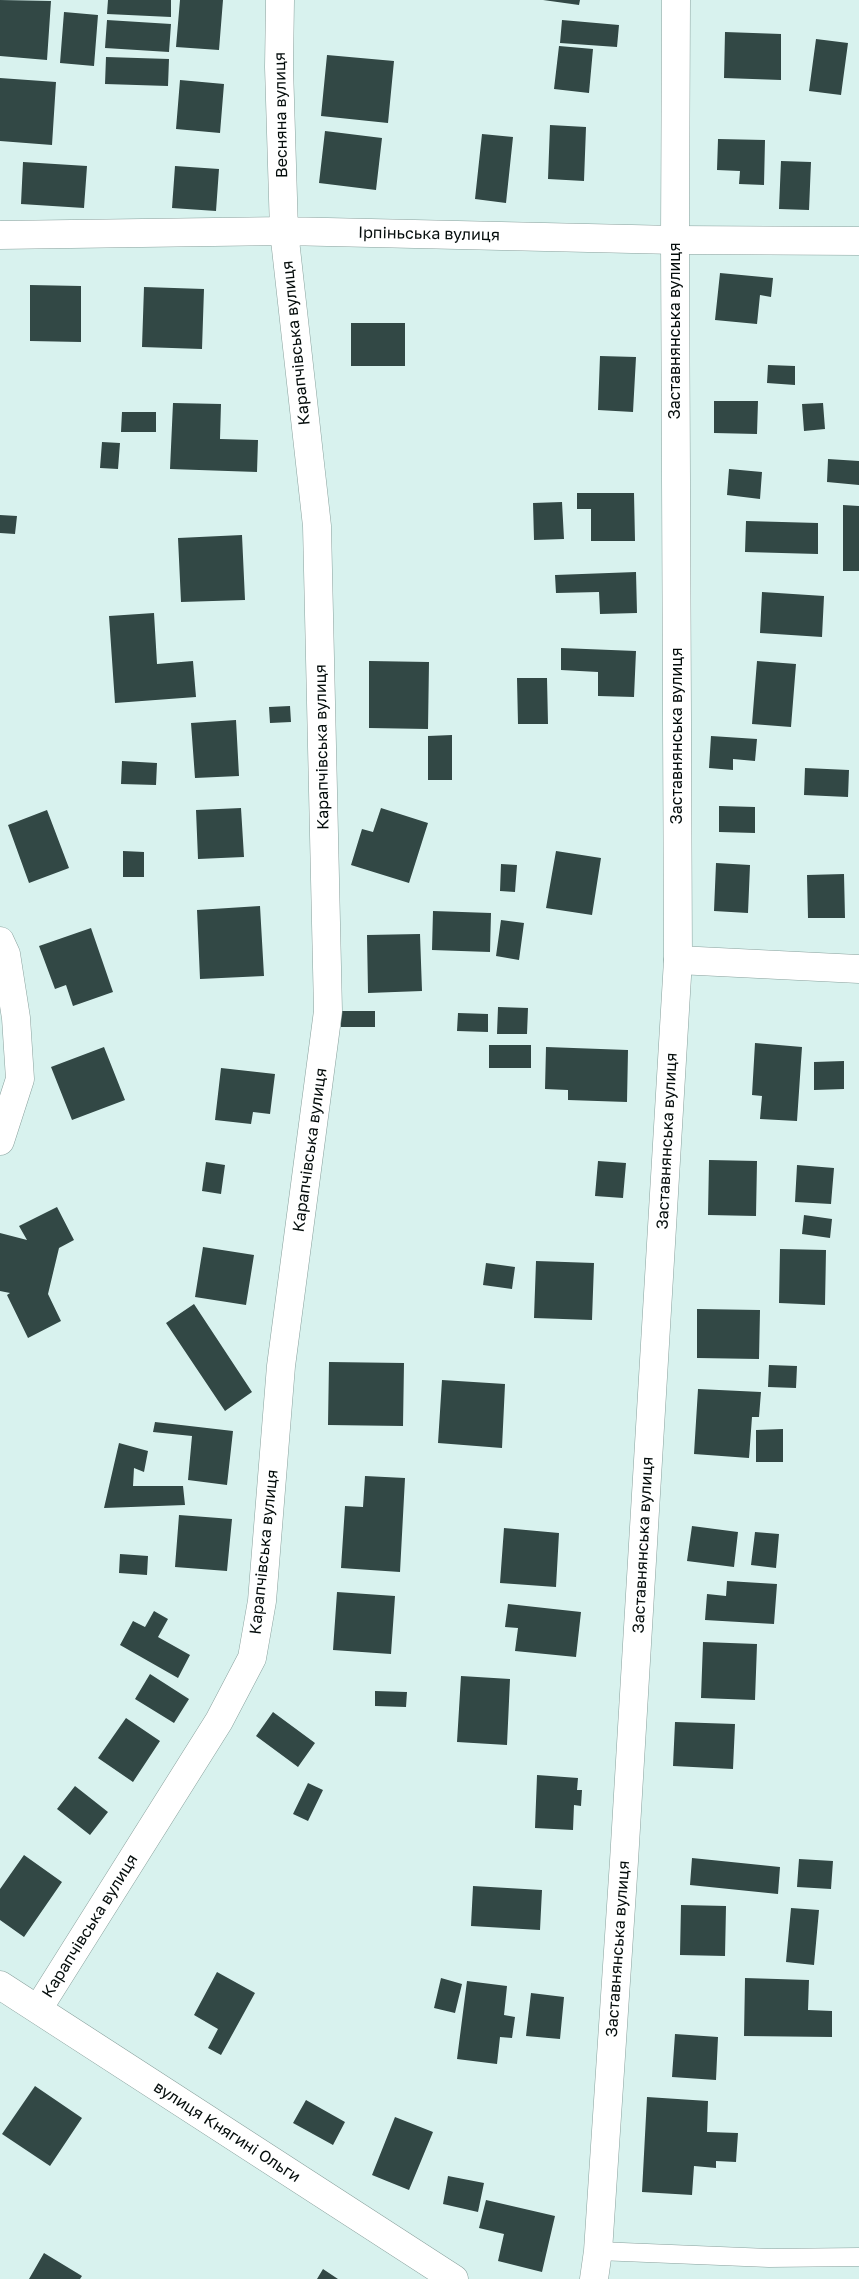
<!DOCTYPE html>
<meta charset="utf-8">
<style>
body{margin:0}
canvas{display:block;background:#d8f2ee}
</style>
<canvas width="859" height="2279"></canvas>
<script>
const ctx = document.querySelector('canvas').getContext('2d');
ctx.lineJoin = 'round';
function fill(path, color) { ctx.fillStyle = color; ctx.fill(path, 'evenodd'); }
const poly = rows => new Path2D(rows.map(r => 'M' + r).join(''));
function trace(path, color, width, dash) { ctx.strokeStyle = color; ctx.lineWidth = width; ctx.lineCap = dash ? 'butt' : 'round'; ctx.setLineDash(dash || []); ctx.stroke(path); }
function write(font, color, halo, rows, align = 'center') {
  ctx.font = font + ' "Golos Text",sans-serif'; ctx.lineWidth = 5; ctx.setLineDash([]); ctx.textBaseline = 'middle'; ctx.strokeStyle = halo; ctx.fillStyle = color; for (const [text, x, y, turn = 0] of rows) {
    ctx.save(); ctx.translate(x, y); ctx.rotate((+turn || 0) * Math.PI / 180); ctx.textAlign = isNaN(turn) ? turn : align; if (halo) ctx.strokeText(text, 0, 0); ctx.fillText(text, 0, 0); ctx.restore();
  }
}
fill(poly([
 [0,0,51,1,47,60,0,56],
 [108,0,171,0,171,17,107,14],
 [180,0,223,0,219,50,176,47],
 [543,0,580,0,579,5],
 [64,12,98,15,94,66,60,63],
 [107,20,171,24,169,52,105,48],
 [562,20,619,25,617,47,560,43],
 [725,32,781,34,781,80,724,78],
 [816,39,848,43,841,95,809,91],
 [559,46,593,49,589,93,554,89],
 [327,55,394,61,388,123,321,116],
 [106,57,169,59,168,86,105,84],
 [0,78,56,82,52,145,0,141],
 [180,80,224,84,220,133,176,129],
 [550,125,586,127,584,181,548,179],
 [325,131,382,138,376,190,319,183],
 [482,134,513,137,506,203,475,199],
 [718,139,765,140,764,185,739,184,740,171,717,170],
 [781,161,811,162,809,210,779,209],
 [23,162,87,166,84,208,21,204],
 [175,166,219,169,216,211,172,208],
 [720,273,773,278,771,297,760,295,757,324,715,320],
 [30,285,81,286,81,342,30,341],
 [144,287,204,289,202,349,142,347],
 [351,323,405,323,405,366,351,366],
 [600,356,636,357,633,412,598,410],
 [768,365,795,366,795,385,767,383],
 [714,401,758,401,757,434,714,433],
 [173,403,221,404,220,439,258,440,257,472,170,469],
 [823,403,825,429,804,431,802,404],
 [122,412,156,412,156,432,121,432],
 [102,442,120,443,118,469,100,468],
 [828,459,859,461,859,485,827,482],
 [729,469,762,472,760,499,727,495],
 [577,493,634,493,635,541,591,541,591,509,577,509],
 [562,502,564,539,534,540,533,503],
 [843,505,859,506,859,571,843,571],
 [0,515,17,516,15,534,0,533],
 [746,521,818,523,818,554,745,552],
 [242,535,245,600,181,602,178,538],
 [636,572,637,613,600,614,599,592,556,593,555,575],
 [762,592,824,596,822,637,760,633],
 [154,613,157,664,193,661,196,697,115,703,109,616],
 [561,648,636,651,634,697,598,696,598,672,561,670],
 [369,661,429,662,428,729,369,728],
 [757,661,796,664,791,727,752,724],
 [517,678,547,678,548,724,518,724],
 [290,706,291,722,270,723,269,707],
 [236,720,239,776,195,778,191,723],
 [452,735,452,780,428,780,428,736],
 [711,736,757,739,755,761,733,759,733,770,709,768],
 [122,761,157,763,156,785,121,784],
 [805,768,849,770,848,797,804,795],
 [719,806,755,807,755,833,719,832],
 [241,808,244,857,198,859,196,810],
 [381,808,428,823,409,883,351,865,362,829,373,832],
 [47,810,69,868,29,883,8,825],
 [123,851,144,852,144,877,123,877],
 [556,851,601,858,592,915,546,908],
 [716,863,750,865,748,913,714,911],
 [501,864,517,865,515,892,500,891],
 [844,874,845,918,808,918,807,875],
 [260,906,264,976,200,979,197,910],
 [433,911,491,913,490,952,432,950],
 [501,920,524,923,519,960,496,956],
 [91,928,113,992,73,1006,66,985,55,989,39,946],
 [420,934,422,991,368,993,367,935],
 [498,1007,528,1008,527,1034,497,1034],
 [341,1011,375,1011,375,1027,341,1027],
 [458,1013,488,1014,488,1032,457,1031],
 [755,1043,802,1047,797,1121,760,1119,762,1096,752,1095],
 [489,1045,531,1045,531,1068,489,1068],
 [104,1047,125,1100,72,1120,51,1067],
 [546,1047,628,1050,627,1102,568,1100,568,1090,545,1089],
 [844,1061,844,1089,814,1090,814,1062],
 [221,1068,275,1074,270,1114,253,1112,251,1124,215,1120],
 [709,1160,757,1161,756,1216,708,1215],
 [598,1161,626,1163,623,1198,595,1196],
 [206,1162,225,1165,221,1194,202,1191],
 [797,1165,834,1168,831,1204,795,1202],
 [57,1207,74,1240,59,1248,48,1294,61,1321,28,1338,7,1295,10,1293,0,1291,0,1233,27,1240,19,1226],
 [804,1215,832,1219,830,1238,802,1234],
 [203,1247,254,1255,246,1305,195,1297],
 [780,1249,826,1250,825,1305,779,1303],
 [536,1261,594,1263,592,1320,534,1318],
 [486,1263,515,1267,512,1289,483,1285],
 [194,1304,252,1392,225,1411,166,1323],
 [697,1309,760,1310,759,1359,697,1358],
 [329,1362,404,1363,403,1426,328,1425],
 [769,1365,797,1366,796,1388,768,1387],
 [442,1380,505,1384,502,1448,438,1443],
 [698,1389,761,1392,759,1417,752,1417,749,1458,694,1454],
 [155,1422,233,1431,227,1485,188,1480,192,1436,153,1432],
 [783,1429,783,1462,756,1462,756,1430],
 [119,1443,148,1451,144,1472,134,1468,133,1486,183,1486,185,1505,104,1508],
 [365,1476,405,1478,400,1572,341,1568,345,1506,363,1507],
 [179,1515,232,1519,227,1571,175,1567],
 [692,1526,738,1532,734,1567,687,1561],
 [504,1528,559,1533,556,1587,500,1583],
 [755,1532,779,1534,776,1568,751,1565],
 [120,1554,148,1556,147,1575,119,1573],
 [727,1581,777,1584,774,1624,705,1620,707,1594,726,1596],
 [337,1592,395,1596,391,1654,333,1650],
 [508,1604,581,1612,576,1657,515,1651,518,1628,505,1627],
 [154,1611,168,1619,158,1637,190,1655,178,1678,120,1645,133,1621,145,1627],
 [703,1642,757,1644,755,1700,701,1698],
 [150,1674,189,1699,174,1723,135,1699],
 [461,1676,510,1679,507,1745,457,1742],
 [375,1691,407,1692,406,1707,375,1706],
 [273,1712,315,1743,298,1767,256,1736],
 [126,1718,160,1741,133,1782,98,1758],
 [675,1722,735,1724,733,1769,673,1766],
 [537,1775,578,1778,577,1790,582,1790,581,1806,574,1805,573,1830,535,1828],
 [308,1783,323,1790,308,1821,293,1814],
 [75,1786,108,1812,90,1835,57,1809],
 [24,1855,62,1882,24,1937,0,1920,0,1889],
 [692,1858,780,1867,778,1894,690,1885],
 [799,1859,833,1861,831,1889,797,1887],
 [473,1886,542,1890,540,1930,471,1926],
 [681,1905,726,1906,725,1956,680,1955],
 [791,1908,819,1910,814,1965,786,1962],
 [217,1972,255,1993,221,2055,208,2048,218,2029,194,2015],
 [441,1978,462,1984,455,2013,434,2008],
 [745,1978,809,1980,808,2010,832,2011,832,2037,744,2036],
 [467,1981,507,1986,504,2015,515,2017,512,2038,500,2037,497,2064,457,2059],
 [531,1993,564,1997,560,2039,526,2036],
 [675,2034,718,2037,716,2080,672,2077],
 [35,2086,82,2118,50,2166,2,2134],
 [647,2097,708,2101,707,2132,738,2133,736,2162,716,2161,716,2168,694,2166,692,2195,642,2192],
 [306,2100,345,2122,333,2145,293,2123],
 [395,2117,433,2132,409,2190,372,2175],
 [448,2176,484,2183,478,2212,443,2204],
 [486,2200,555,2216,542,2272,498,2261,504,2234,479,2228],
 [44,2253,82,2276,80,2279,29,2279],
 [323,2269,338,2279,317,2279]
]), '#324845');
const service = poly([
 [598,2251,769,2258,859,2257]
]);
const minor = poly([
 [0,235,284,231,675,240,859,241],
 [0,941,6,954,16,1018,20,1079,0,1141],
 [678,960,859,969],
 [0,1985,454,2279],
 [38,2009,219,1721,252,1658,262,1601,281,1366,328,1011,317,526,284,231,279,67,280,0]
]);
const tertiary = poly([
 [594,2279,598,2251,624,1861,678,960,675,240,676,0]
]);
trace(service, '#89a19d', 19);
trace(minor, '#89a19d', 29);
trace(tertiary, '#89a19d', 29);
trace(service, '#fff', 18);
trace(minor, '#fff', 28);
trace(tertiary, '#fff', 28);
write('16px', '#050d0c', '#fff', [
 ["Весняна вулиця",281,115,-91],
 ["Ірпіньська вулиця",429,234,1],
 ["Заставнянська вулиця",675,331,-90],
 ["Карапчівська вулиця",296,343,-96],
 ["Заставнянська вулиця",677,736,-90],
 ["Карапчівська вулиця",322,747,-91],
 ["Заставнянська вулиця",667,1141,-87],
 ["Карапчівська вулиця",310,1150,-82],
 ["Заставнянська вулиця",643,1545,-87],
 ["Карапчівська вулиця",264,1552,-84],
 ["Карапчівська вулиця",90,1926,-58],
 ["Заставнянська вулиця",618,1949,-86],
 ["вулиця Княгині Ольги",227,2132,33]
]);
</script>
